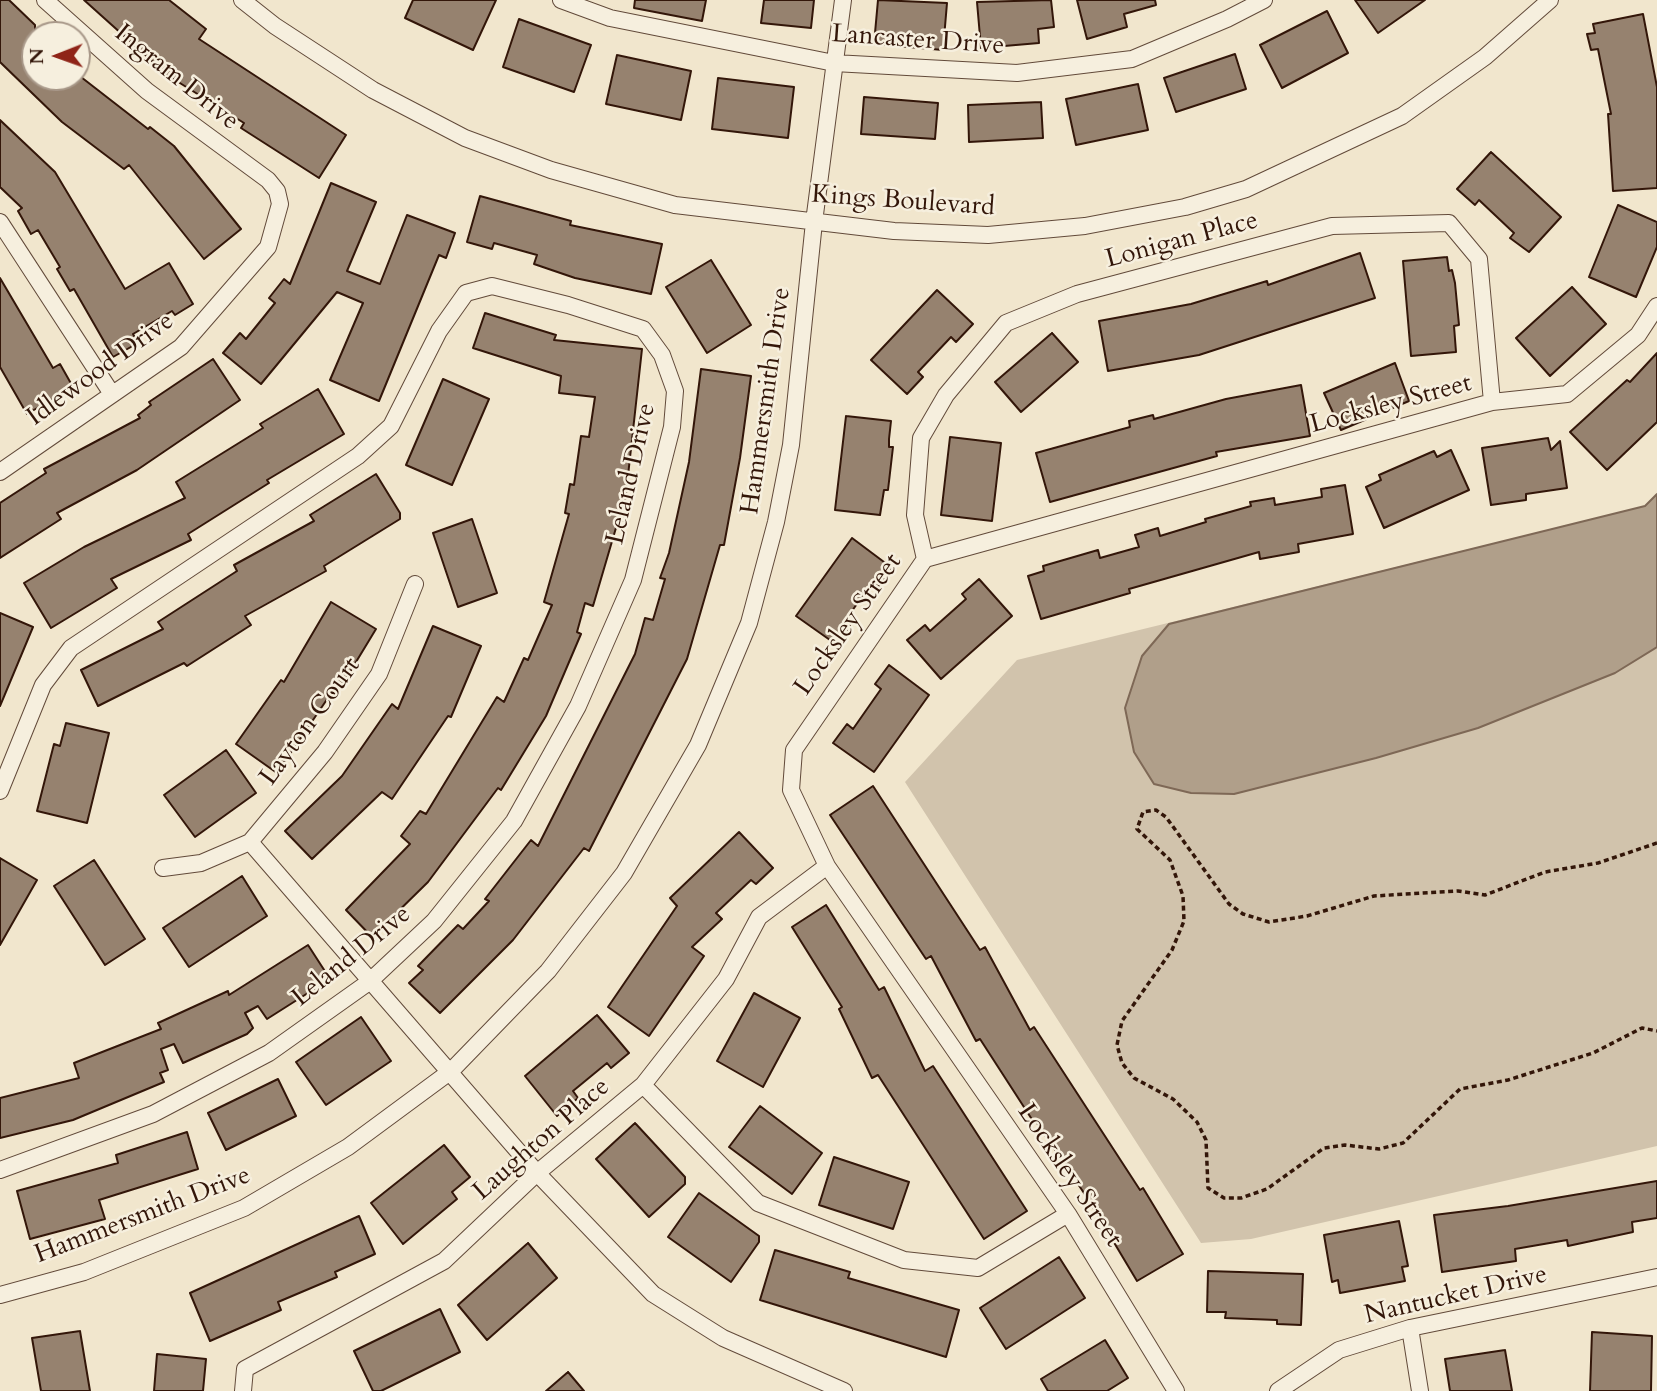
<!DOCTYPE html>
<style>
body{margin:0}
#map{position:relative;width:1657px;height:1391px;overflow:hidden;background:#f1e6cd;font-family:Cardo,serif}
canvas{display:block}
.north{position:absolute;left:21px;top:21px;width:70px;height:70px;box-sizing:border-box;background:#f6efde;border:2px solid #a89889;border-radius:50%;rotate:269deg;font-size:19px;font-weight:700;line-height:28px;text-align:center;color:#331609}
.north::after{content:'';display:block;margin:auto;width:24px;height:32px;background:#8f2418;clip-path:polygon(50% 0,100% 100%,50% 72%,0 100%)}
</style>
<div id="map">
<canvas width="1657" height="1391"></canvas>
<div class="north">N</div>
</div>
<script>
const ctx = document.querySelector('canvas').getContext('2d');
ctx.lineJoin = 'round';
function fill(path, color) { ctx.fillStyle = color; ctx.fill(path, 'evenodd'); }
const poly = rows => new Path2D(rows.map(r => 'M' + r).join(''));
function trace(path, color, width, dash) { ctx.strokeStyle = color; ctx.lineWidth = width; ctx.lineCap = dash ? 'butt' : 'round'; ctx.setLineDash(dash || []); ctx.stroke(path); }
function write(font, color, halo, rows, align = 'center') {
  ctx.font = font + ' Cardo,serif'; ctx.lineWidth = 5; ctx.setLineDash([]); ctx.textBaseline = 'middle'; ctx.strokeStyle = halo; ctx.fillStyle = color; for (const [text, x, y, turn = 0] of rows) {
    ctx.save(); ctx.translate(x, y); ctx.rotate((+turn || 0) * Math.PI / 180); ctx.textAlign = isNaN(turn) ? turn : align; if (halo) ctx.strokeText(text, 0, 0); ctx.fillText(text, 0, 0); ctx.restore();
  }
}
fill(poly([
 [1657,494,1657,1146,1251,1239,1201,1243,905,782,1017,660,1645,506]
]), '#d1c3ac');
const water = poly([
 [1657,494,1657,647,1615,673,1478,728,1376,758,1234,794,1191,793,1154,784,1134,752,1125,708,1142,656,1169,624,1645,506,1657,494]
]);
fill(water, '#b09f8a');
trace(water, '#7e6856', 2);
const building = poly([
 [0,0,9,0,35,25,35,77,81,77,148,129,150,127,174,146,241,229,204,259,129,165,124,169,62,122,0,62,0,0],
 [84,0,169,0,206,29,199,39,346,135,319,178,241,128,244,123,151,65,153,62,84,0],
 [413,0,496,0,473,50,405,18,413,0],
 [635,0,706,0,702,21,634,8,635,0],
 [764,0,814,0,811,28,761,23,764,0],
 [878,0,947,3,943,50,874,44,878,0],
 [1051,0,1054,27,1038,29,1039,43,981,48,977,2,1051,0],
 [1077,0,1155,0,1156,5,1124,14,1127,27,1087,39,1077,0],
 [1355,0,1425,0,1378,33,1355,0],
 [1327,11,1348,53,1282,88,1260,45,1327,11],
 [1643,14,1657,87,1657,188,1613,191,1608,114,1611,114,1598,49,1591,50,1587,34,1595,33,1593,24,1643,14],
 [519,19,591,45,574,92,503,67,519,19],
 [1235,54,1246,89,1176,112,1164,78,1235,54],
 [617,55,691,71,681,120,606,104,617,55],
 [718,78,794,87,788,138,712,129,718,78],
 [1138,84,1148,130,1076,145,1066,99,1138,84],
 [864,97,938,103,935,139,861,134,864,97],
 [1041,102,1043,138,969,142,968,105,1041,102],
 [0,120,55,172,125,289,169,263,193,304,175,315,172,311,133,334,138,343,113,357,74,289,70,291,57,269,60,267,38,230,31,234,18,211,22,208,0,187,0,120],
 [1491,152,1561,217,1529,252,1510,238,1514,233,1479,200,1475,205,1457,189,1491,152],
 [331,183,376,202,347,271,380,284,407,215,455,233,446,258,439,255,379,401,330,380,363,303,337,292,261,384,223,353,240,333,246,339,275,303,269,298,284,279,290,284,331,183],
 [480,196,571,221,570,225,662,244,651,294,575,278,534,264,537,255,494,243,492,249,467,242,480,196],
 [1618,205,1657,222,1657,247,1636,297,1589,277,1618,205],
 [1360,253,1375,298,1199,355,1108,371,1099,321,1191,304,1267,281,1268,285,1360,253],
 [1447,257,1449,271,1452,270,1455,283,1459,325,1454,326,1456,352,1411,356,1403,261,1447,257],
 [711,260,751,325,707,353,666,287,711,260],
 [0,278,53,368,60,364,73,387,27,414,0,367,0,278],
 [1572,287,1606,324,1550,376,1516,338,1572,287],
 [937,290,973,324,956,342,951,337,918,372,923,377,907,394,871,360,937,290],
 [485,313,556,335,554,340,642,349,623,521,618,521,593,606,585,603,577,632,581,634,546,716,501,790,498,788,428,882,372,937,346,910,410,844,401,836,420,811,426,814,497,697,504,702,524,658,528,660,552,605,544,602,569,514,565,513,570,484,574,485,581,436,589,437,595,397,559,393,561,376,473,348,485,313],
 [1052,333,1078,362,1021,412,995,382,1052,333],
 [1657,353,1657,422,1607,470,1570,432,1627,380,1630,382,1657,353],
 [213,359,240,400,137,470,57,513,61,519,0,558,0,503,46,473,44,469,140,418,138,415,151,405,149,402,213,359],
 [1395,363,1409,401,1341,430,1324,393,1395,363],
 [701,369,751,376,740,458,724,545,720,545,687,659,589,851,584,848,513,940,440,1013,409,983,423,970,418,966,458,925,463,929,489,901,485,899,531,840,538,846,635,654,645,618,653,620,665,579,660,578,669,553,689,462,701,369],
 [443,379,489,399,452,485,406,465,443,379],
 [1301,385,1310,436,1216,452,1217,456,1050,502,1036,453,1130,427,1129,421,1153,415,1154,419,1226,399,1301,385],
 [318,389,344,434,267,480,269,483,188,534,191,540,111,579,117,588,51,628,24,583,84,547,185,498,176,482,263,428,260,424,318,389],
 [846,416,891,421,889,439,889,447,893,447,888,490,884,490,880,515,835,510,846,416],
 [950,437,1001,443,992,521,941,515,950,437],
 [1548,438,1551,450,1560,441,1567,488,1526,494,1526,500,1491,505,1482,448,1548,438],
 [1451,450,1469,490,1384,528,1366,487,1381,480,1379,475,1434,451,1437,457,1451,450],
 [376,474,400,513,400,519,324,566,326,571,245,616,251,625,187,666,184,663,98,706,81,670,163,629,158,622,237,571,234,565,314,521,310,515,376,474],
 [1345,485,1353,534,1298,544,1299,552,1260,559,1259,552,1129,589,1130,593,1041,619,1028,576,1044,571,1043,566,1098,550,1100,558,1139,547,1135,535,1158,528,1160,536,1206,522,1205,519,1251,506,1250,502,1274,498,1275,505,1322,497,1321,489,1345,485],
 [472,519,497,593,458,607,433,533,472,519],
 [852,538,892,568,878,587,872,583,844,622,850,626,837,645,796,616,852,538],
 [979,579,1012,616,941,679,907,640,925,625,930,631,966,599,962,594,979,579],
 [331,602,376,629,336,695,332,692,277,773,236,744,281,680,284,682,331,602],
 [0,613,33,627,0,706,0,613],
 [433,626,481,646,451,717,448,716,392,799,382,792,312,859,285,831,342,776,392,704,398,709,433,626],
 [889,665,929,695,874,772,833,743,847,724,853,729,881,689,875,684,889,665],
 [66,723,109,733,87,823,37,811,54,744,60,746,66,723],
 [226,750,256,793,195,837,164,795,226,750],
 [873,786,980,950,985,947,1030,1030,1034,1027,1140,1190,1143,1188,1183,1254,1137,1281,1088,1199,1035,1120,1033,1121,980,1039,976,1041,931,956,926,959,830,815,873,786],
 [739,832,773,868,756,884,751,880,716,913,722,919,692,947,704,956,649,1036,608,1007,677,906,670,898,739,832],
 [0,858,37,880,0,945,0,858],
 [94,860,145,939,105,965,54,886,94,860],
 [242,876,267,916,189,967,163,928,242,876],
 [826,905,879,990,884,987,925,1071,933,1066,1027,1211,984,1239,878,1075,872,1078,839,1009,842,1007,792,927,826,905],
 [308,945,330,979,267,1019,258,1006,245,1013,253,1028,247,1034,183,1063,174,1044,161,1049,168,1070,160,1073,164,1082,73,1120,0,1138,0,1098,79,1078,74,1063,161,1029,158,1023,228,991,229,995,308,945],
 [754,993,800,1018,763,1087,717,1061,754,993],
 [597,1015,629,1053,611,1068,607,1063,573,1091,578,1098,557,1116,525,1076,597,1015],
 [361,1017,391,1061,326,1105,296,1062,361,1017],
 [278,1079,296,1116,226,1150,208,1113,278,1079],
 [760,1106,822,1153,792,1194,729,1147,760,1106],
 [635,1123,685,1177,685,1184,649,1217,596,1159,635,1123],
 [187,1132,198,1169,99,1200,105,1219,30,1239,17,1191,118,1163,116,1155,187,1132],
 [444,1145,470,1177,452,1192,457,1199,403,1244,371,1203,444,1145],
 [834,1157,909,1182,893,1229,819,1205,834,1157],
 [1657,1181,1657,1218,1632,1222,1633,1232,1568,1246,1567,1240,1515,1249,1516,1261,1442,1272,1434,1215,1508,1206,1657,1181],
 [699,1193,759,1236,759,1242,731,1282,668,1237,699,1193],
 [359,1216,375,1254,335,1272,337,1277,278,1302,281,1310,210,1341,190,1293,359,1216],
 [1399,1221,1408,1266,1402,1267,1405,1281,1340,1293,1338,1280,1332,1282,1324,1235,1399,1221],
 [528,1243,557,1278,487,1340,458,1305,528,1243],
 [775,1250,850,1272,848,1278,959,1310,946,1357,760,1300,775,1250],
 [1059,1257,1085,1298,1006,1349,980,1308,1059,1257],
 [1208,1271,1303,1274,1301,1325,1277,1324,1277,1320,1225,1318,1226,1312,1207,1312,1208,1271],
 [440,1309,460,1352,381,1391,373,1391,354,1351,440,1309],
 [80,1331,90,1391,41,1391,32,1338,80,1331],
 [1592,1332,1652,1336,1651,1391,1590,1391,1592,1332],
 [1105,1340,1128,1378,1107,1391,1048,1391,1041,1379,1105,1340],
 [1505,1350,1512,1391,1450,1391,1445,1359,1505,1350],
 [157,1354,206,1359,203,1391,154,1391,157,1354],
 [568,1372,584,1391,546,1391,568,1372]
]);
fill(building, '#96826f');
trace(building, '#331609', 2);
const street = poly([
 [242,0,275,26,373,90,465,138,551,170,675,205,894,231,988,235,1085,226,1185,207,1246,189,1402,116,1485,57,1550,0],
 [561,0,610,18,834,63,1017,73,1132,59,1227,19,1264,0],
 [0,222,112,394],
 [0,472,181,347,268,247,280,204,277,191,268,180,147,91,45,0],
 [925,559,915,515,921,438,946,395,1006,323,1077,294,1332,226,1449,223,1479,259,1492,402],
 [0,791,43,685,71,648,358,456,391,426,439,331,466,293,492,286,568,305,643,329,662,355,675,391,672,427,633,580,578,706,514,821,434,921,369,982,269,1053,153,1114,0,1170],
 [250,842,537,1173,653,1294,723,1338,844,1391],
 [163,868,201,863,250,842,325,752,379,674,415,584],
 [643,1085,758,1203,904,1260,978,1268,1068,1214],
 [0,1295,84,1272,244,1208,348,1147,451,1071,548,971,624,873,698,745,749,623,776,522,791,445,814,222,843,0],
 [1410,1328,1420,1391],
 [243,1391,245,1369,444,1261,537,1173,643,1085,726,979,759,917,827,866],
 [1176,1391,1068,1214,827,866,791,790,794,750,925,559,1492,402,1567,394,1638,335,1657,306],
 [1278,1391,1339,1350,1410,1328,1657,1277]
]);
trace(street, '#624a3a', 18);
trace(poly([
 [1657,843,1598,863,1545,872,1485,895,1458,891,1374,896,1307,916,1269,922,1243,914,1229,904,1166,817,1156,810,1143,812,1137,829,1170,860,1183,896,1184,921,1172,950,1122,1021,1117,1045,1122,1063,1134,1078,1173,1099,1197,1122,1206,1140,1208,1188,1224,1198,1241,1198,1267,1189,1324,1148,1345,1145,1379,1149,1403,1143,1460,1089,1508,1080,1593,1053,1642,1028,1657,1031]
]), '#331609', 3.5, [5, 3.5]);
trace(street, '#f6efde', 16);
write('26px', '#331609', '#f6efde', [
 ["Lancaster Drive",918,41,4],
 ["Ingram Drive",176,78,39],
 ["Kings Boulevard",903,202,4],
 ["Lonigan Place",1182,241,-15],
 ["Idlewood Drive",101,370,-36],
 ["Hammersmith Drive",767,401,-82],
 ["Locksley Street",1391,405,-15],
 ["Leland Drive",632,474,-77],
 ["Locksley Street",849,625,-55],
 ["Layton Court",311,722,-54],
 ["Leland Drive",352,957,-39],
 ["Laughton Place",542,1140,-41],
 ["Locksley Street",1069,1176,56],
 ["Hammersmith Drive",143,1216,-21],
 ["Nantucket Drive",1456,1296,-13]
]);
</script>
